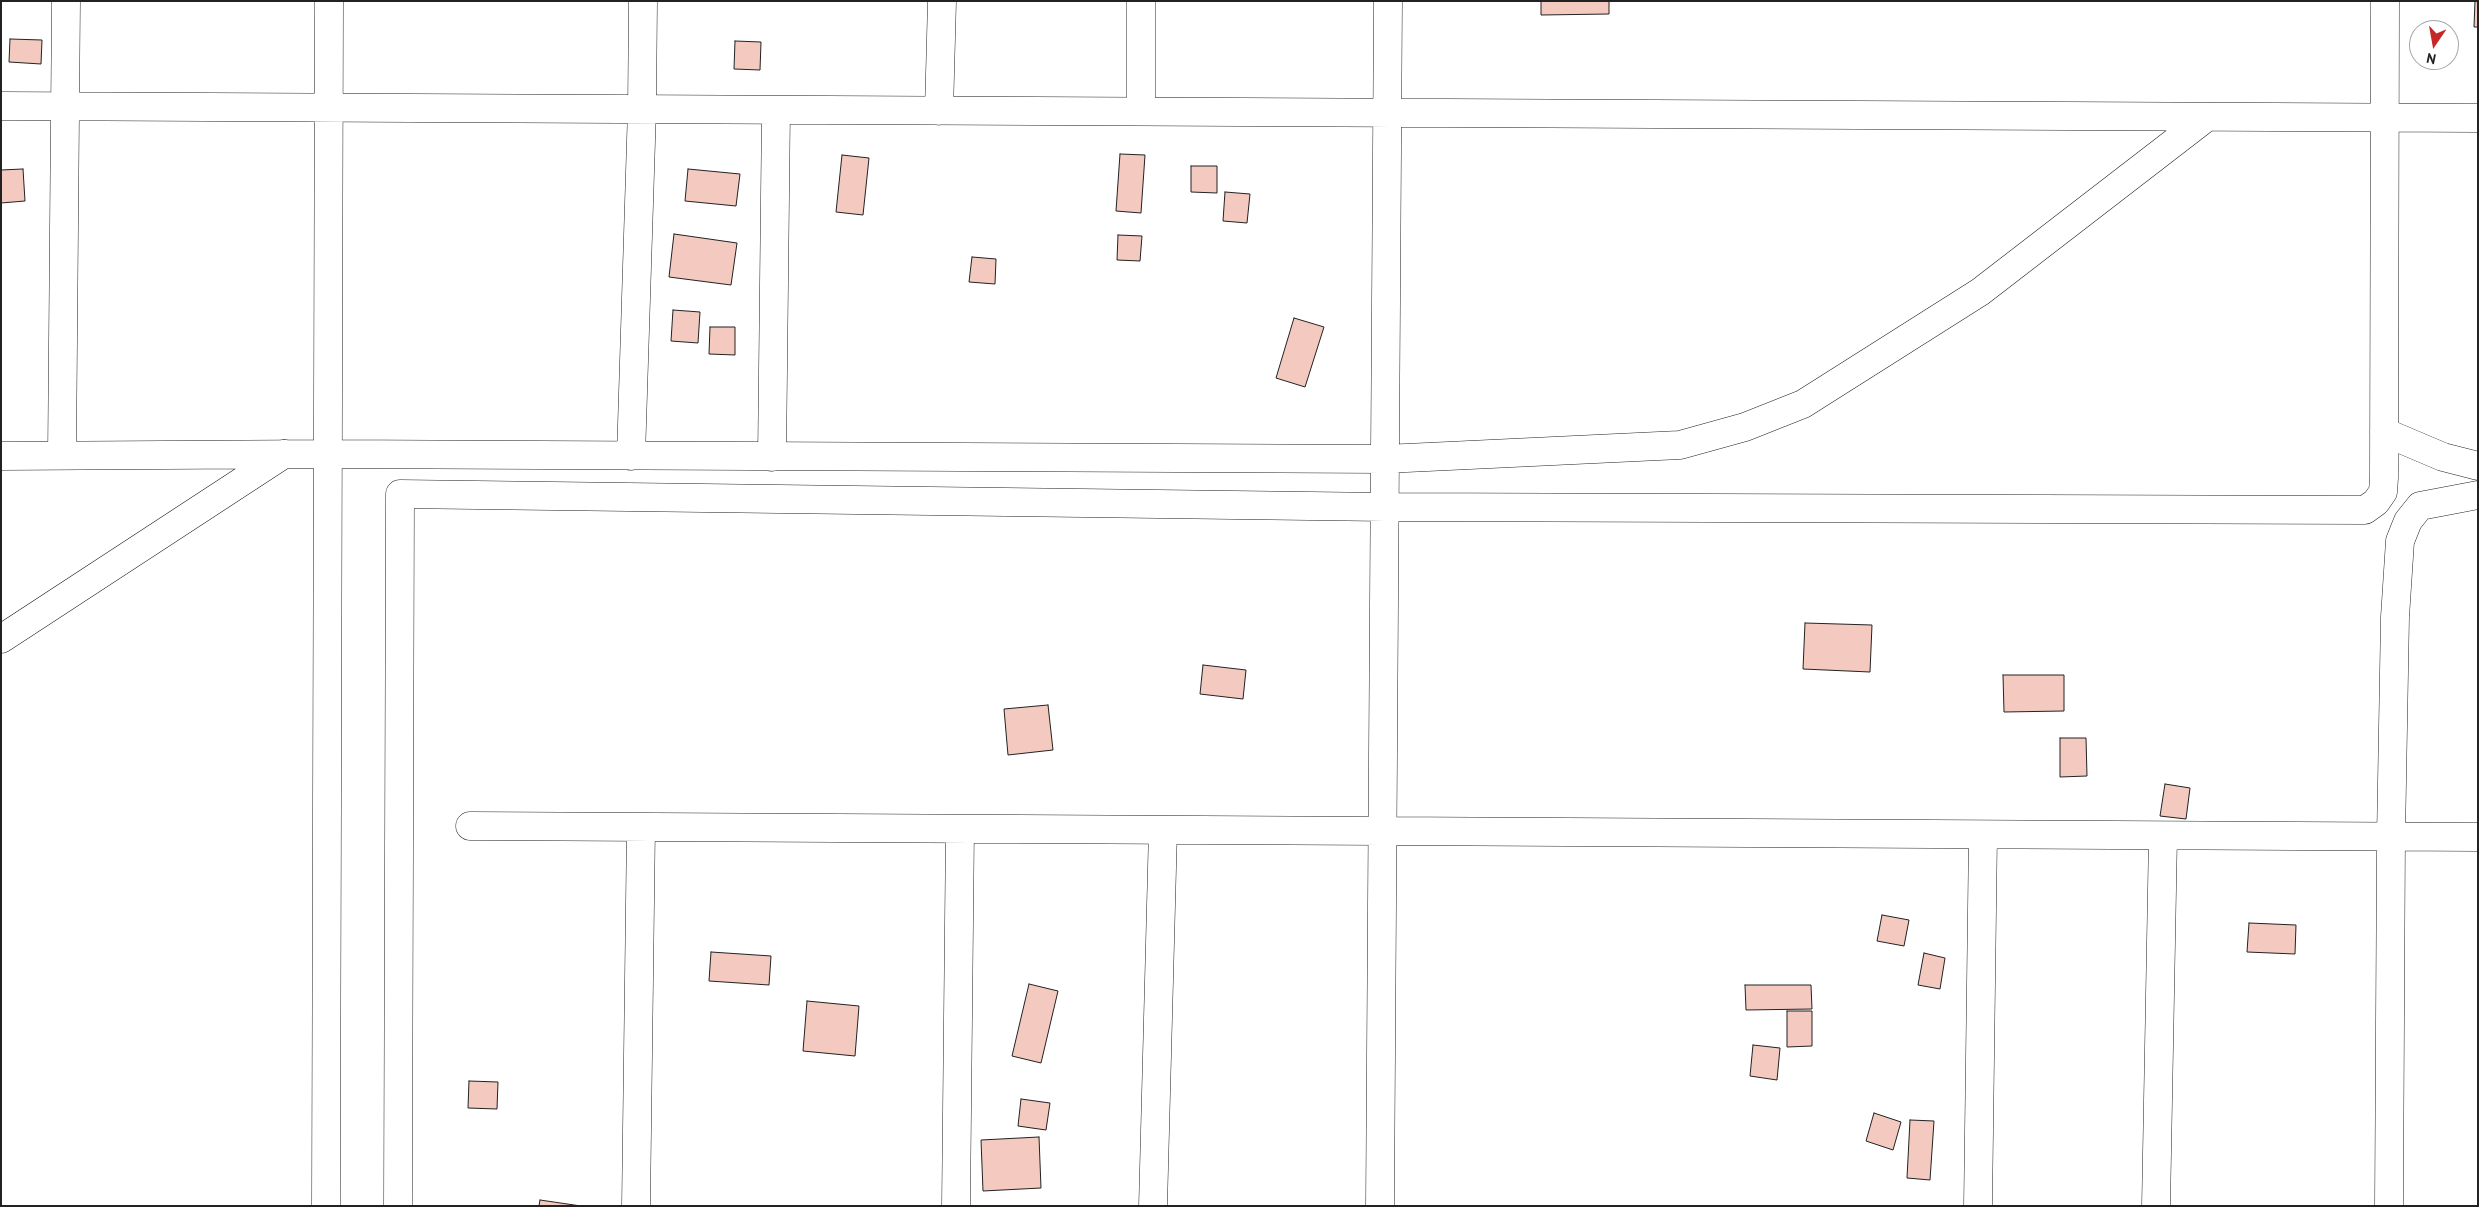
<!DOCTYPE html>
<style>
body{margin:0}
#map{position:relative;width:2479px;height:1207px;overflow:hidden;background:#fff;font-family:"PT Sans",sans-serif}
canvas{display:block}
.frame{position:absolute;inset:0;border:2px solid #222;pointer-events:none}
.north{position:absolute;left:2409px;top:20px;width:50px;height:50px;box-sizing:border-box;background:#fff;border:1px solid #a7a7a7;border-radius:50%;rotate:192deg;font-size:14px;font-weight:700;line-height:20px;text-align:center;color:#222}
.north::after{content:'';display:block;margin:auto;width:18px;height:22px;background:#c62828;clip-path:polygon(50% 0,100% 100%,50% 72%,0 100%)}
</style>
<div id="map">
<canvas width="2479" height="1207"></canvas>
<div class="frame"></div>
<div class="north">N</div>
</div>
<script>
const ctx = document.querySelector('canvas').getContext('2d');
ctx.lineJoin = 'round';
function fill(path, color) { ctx.fillStyle = color; ctx.fill(path, 'evenodd'); }
const poly = rows => new Path2D(rows.map(r => 'M' + r).join(''));
function trace(path, color, width, dash) { ctx.strokeStyle = color; ctx.lineWidth = width; ctx.lineCap = dash ? 'butt' : 'round'; ctx.setLineDash(dash || []); ctx.stroke(path); }
const building = poly([
 [1541,1,1609,1,1609,14,1541,15,1541,1],
 [2475,1,2478,1,2478,27,2474,27,2475,1],
 [10,39,42,40,41,64,9,62,10,39],
 [735,41,761,42,760,70,734,69,735,41],
 [1120,154,1145,155,1141,213,1116,211,1120,154],
 [842,155,869,158,863,215,836,212,842,155],
 [1191,166,1217,166,1217,193,1191,192,1191,166],
 [23,169,25,201,1,203,1,170,23,169],
 [688,169,740,174,736,206,685,201,688,169],
 [1225,192,1250,194,1247,223,1223,221,1225,192],
 [674,234,737,243,731,285,669,277,674,234],
 [1118,235,1142,236,1140,261,1117,260,1118,235],
 [972,257,996,259,995,284,969,282,972,257],
 [673,310,700,312,698,343,671,341,673,310],
 [1294,318,1324,327,1305,387,1276,378,1294,318],
 [710,327,735,327,735,355,709,354,710,327],
 [1805,623,1872,625,1870,672,1803,669,1805,623],
 [1203,665,1246,670,1243,699,1200,694,1203,665],
 [2003,675,2064,675,2064,711,2004,712,2003,675],
 [1048,705,1053,750,1008,755,1004,709,1048,705],
 [2060,738,2086,738,2087,776,2060,777,2060,738],
 [2165,784,2190,788,2186,819,2160,816,2165,784],
 [1882,915,1909,920,1904,946,1877,941,1882,915],
 [2249,923,2296,925,2295,954,2247,952,2249,923],
 [711,952,771,956,769,985,709,981,711,952],
 [1924,953,1945,958,1940,989,1918,985,1924,953],
 [1029,984,1058,991,1041,1063,1012,1056,1029,984],
 [1745,985,1811,985,1812,1009,1746,1010,1745,985],
 [807,1001,859,1006,855,1056,803,1051,807,1001],
 [1787,1011,1812,1011,1812,1046,1787,1047,1787,1011],
 [1753,1045,1780,1048,1777,1080,1750,1076,1753,1045],
 [469,1081,498,1082,497,1109,468,1108,469,1081],
 [1021,1099,1050,1103,1046,1130,1018,1126,1021,1099],
 [1874,1113,1901,1122,1893,1150,1866,1141,1874,1113],
 [1910,1120,1934,1121,1930,1180,1907,1178,1910,1120],
 [1039,1137,1041,1188,983,1191,981,1140,1039,1137],
 [540,1200,581,1206,539,1206,540,1200]
]);
fill(building, '#f3c9c0');
trace(building, '#222', 1);
const minor = poly([
 [1,106,2478,118],
 [1141,110,1141,1],
 [939,111,942,1],
 [2384,432,2443,457,2478,466],
 [62,455,66,1],
 [1,456,328,454,1385,459,1680,445,1745,427,1803,404,1980,292,2207,117],
 [631,456,642,109,643,1],
 [772,457,776,110],
 [1,639,284,454],
 [470,826,2478,837],
 [326,1206,329,1],
 [398,1206,400,494,1385,507,2365,510,2376,502,2383,492,2384,478,2385,1],
 [636,1206,641,827],
 [956,1206,960,829],
 [1153,1206,1163,830],
 [1380,1206,1388,1],
 [1978,1206,1983,835],
 [2156,1206,2163,836],
 [2389,1206,2391,837,2395,617,2400,541,2408,521,2420,506,2478,495]
]);
trace(minor, '#222', 29);
trace(minor, '#fff', 28);
</script>
